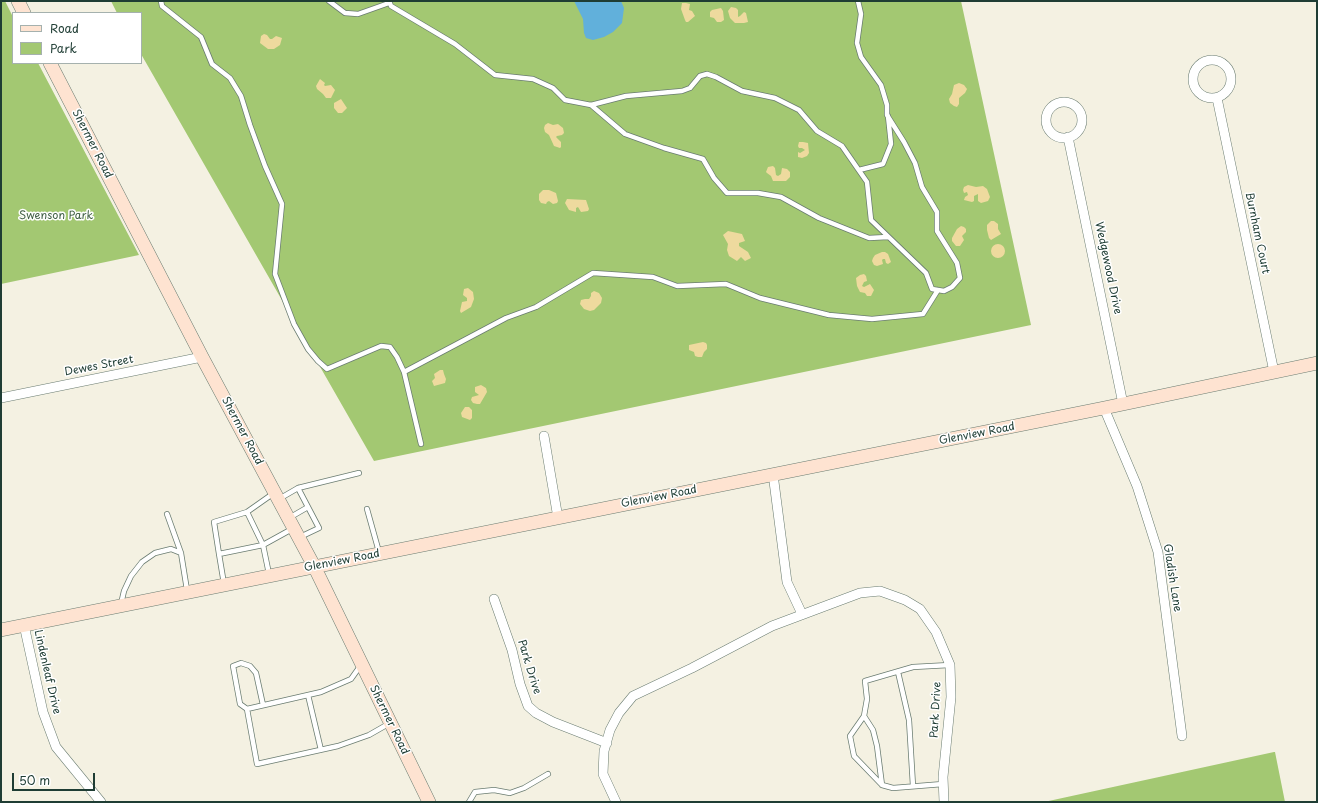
<!DOCTYPE html>
<style>
body{margin:0}
#map{position:relative;width:1318px;height:803px;overflow:hidden;background:#f4f1e2;font-family:"Playpen Sans",sans-serif}
canvas{display:block}
.frame{position:absolute;inset:0;border:2px solid #1f3d34;pointer-events:none}
.legend{position:absolute;left:12px;top:12px;width:130px;height:52px;box-sizing:border-box;background:#fff;border:1px solid #a5b1ae;margin:0;padding:5px 7px;list-style:none;font-size:12px;color:#1f3d34}
.legend li{display:flex;align-items:center;gap:8px;height:20px}
.legend b{width:20px;border:1px solid #a5b1ae}
.scale{position:absolute;left:12px;top:773px;width:83px;height:18px;box-sizing:border-box;border:2px solid #1f3d34;border-top:0;padding-left:5px;font-size:12px;line-height:14px;white-space:nowrap;color:#1f3d34;-webkit-text-stroke:3px #fff;paint-order:stroke}
</style>
<div id="map">
<canvas width="1318" height="803"></canvas>
<div class="frame"></div>
<ul class="legend">
<li><b style="height:5px;background:#fee3d1"></b>Road</li>
<li><b style="height:11px;background:#a3c872"></b>Park</li>
</ul>
<div class="scale">50 m</div>
</div>
<script>
const ctx = document.querySelector('canvas').getContext('2d');
ctx.lineJoin = 'round';
function fill(path, color) { ctx.fillStyle = color; ctx.fill(path, 'evenodd'); }
const poly = rows => new Path2D(rows.map(r => 'M' + r).join(''));
function trace(path, color, width, dash) { ctx.strokeStyle = color; ctx.lineWidth = width; ctx.lineCap = dash ? 'butt' : 'round'; ctx.setLineDash(dash || []); ctx.stroke(path); }
function write(font, color, halo, rows, align = 'center') {
  ctx.font = font + ' "Playpen Sans",sans-serif'; ctx.lineWidth = 3; ctx.setLineDash([]); ctx.textBaseline = 'middle'; ctx.strokeStyle = halo; ctx.fillStyle = color; for (const [text, x, y, turn = 0] of rows) {
    ctx.save(); ctx.translate(x, y); ctx.rotate((+turn || 0) * Math.PI / 180); ctx.textAlign = isNaN(turn) ? turn : align; if (halo) ctx.strokeText(text, 0, 0); ctx.fillText(text, 0, 0); ctx.restore();
  }
}
fill(poly([
 [1,1,5,1,13,17,13,63,38,63,139,255,1,284],
 [111,1,961,1,1031,325,374,461,141,54,141,13,117,13],
 [1275,752,1285,802,1044,802,1274,752]
]), '#a3c872');
fill(poly([
 [682,3,686,3,690,4,689,10,692,11,695,16,688,22,686,22,685,20,681,9],
 [731,7,736,8,738,10,738,17,740,16,744,12,746,13,748,22,744,23,735,23,730,18,728,11],
 [721,8,723,11,724,20,721,22,717,22,714,18,710,17,710,12,712,10],
 [264,34,267,35,270,39,272,39,276,36,282,38,280,45,274,49,268,49,260,43,261,36],
 [320,79,325,83,324,85,325,86,331,85,335,90,331,98,326,98,323,94,317,89,316,86],
 [959,83,964,85,967,89,965,93,959,98,959,104,957,107,954,106,950,103,949,99,952,94,954,85],
 [341,99,347,108,342,113,338,113,334,108,334,103],
 [548,123,553,125,558,124,563,128,564,133,562,135,557,136,556,137,561,142,561,147,560,148,554,146,549,135,545,132,544,128,545,125],
 [799,142,803,142,808,143,809,153,807,156,802,158,798,157,798,152,800,153,805,150,802,148,799,148,798,146],
 [773,166,775,168,776,175,778,176,781,174,782,168,787,169,790,172,790,177,786,181,773,181,771,176,767,173,766,172,768,167],
 [968,185,976,187,983,186,987,189,990,197,988,201,981,203,978,201,978,194,974,196,974,201,972,202,964,200,965,197,968,195,967,192,964,193,963,190,964,187],
 [543,190,549,190,556,193,558,201,557,203,553,204,549,201,547,202,546,204,541,203,539,200,539,194],
 [567,199,586,200,589,209,588,211,581,212,578,207,576,208,576,212,569,210,565,203],
 [991,221,994,221,998,224,998,229,1001,234,991,240,989,238,987,230,987,225],
 [961,226,964,227,966,229,966,232,962,236,964,240,960,246,956,246,952,241,952,238,957,229],
 [728,231,742,234,745,241,739,243,739,246,748,252,751,258,745,261,741,257,737,261,729,256,727,250,728,244,723,235],
 '991 251a7 7 0 1 1 14 0a7 7 0 1 1-14 0Z',
 [882,252,885,252,888,254,891,262,888,264,886,263,885,259,883,259,882,260,883,264,877,266,874,265,872,261,873,258,875,255],
 [864,274,866,276,867,281,864,282,862,286,864,287,870,284,874,290,871,296,867,296,865,293,860,292,857,286,856,278,860,275],
 [468,288,473,292,474,299,471,307,461,313,460,311,462,302,467,301,467,298,463,295,464,289],
 [594,291,599,293,602,298,601,303,594,310,590,311,584,309,580,304,581,300,585,299,589,299,591,296,591,293],
 [703,342,706,343,707,345,707,349,704,352,702,357,698,357,695,356,694,352,689,350,689,345],
 [440,370,443,370,444,374,446,379,445,383,434,386,432,381,435,378,434,374],
 [481,385,486,388,487,392,480,404,477,404,473,403,471,400,472,397,479,395,475,392,475,387],
 [465,407,469,407,472,410,472,418,470,420,462,417,461,413]
]), '#eeda9e');
fill(poly([
 [574,1,621,1,624,8,622,23,613,32,604,37,593,40,586,38,584,33,583,19]
]), '#61b0db');
const service = poly([
 [161,1,162,6,201,37,212,64,230,78,241,96,250,125,265,166,282,204,275,274,294,324,308,349,318,361,327,369,381,346,390,347,397,357,404,372],
 [329,1,345,13,358,14,389,3],
 [389,1,391,6,455,44,495,75,533,79,553,88,565,100,591,105,626,96,682,91,690,88,700,76,707,74,716,77,742,91,775,98,799,110,817,131,842,146,867,182,871,220,926,273,932,289,944,291,952,287,960,278,957,263,937,231,937,212,922,187,915,163,904,142,887,115,887,105,881,85,861,57,857,43,861,14,858,1],
 [591,105,625,134,664,148,703,159,714,178,727,193,758,193,781,197,819,218,869,238,888,237],
 [859,170,883,164,891,144,888,116],
 [421,444,404,372,506,318,536,307,593,273,653,277,677,286,726,284,760,298,829,315,872,319,923,314,938,290],
 [298,488,319,528,300,537],
 [279,499,298,488,359,473],
 [367,509,379,552],
 [247,512,263,545,269,574],
 [167,514,181,553,187,590],
 [289,518,308,507],
 [219,554,214,522,247,512,274,493],
 [224,584,219,554,263,545,292,529],
 [121,604,124,591,131,576,142,562,155,553,171,549,181,553],
 [361,665,351,679,321,692,247,709,257,764,338,746,369,735,390,723],
 [898,672,909,720,913,786],
 [308,695,321,750],
 [247,709,240,704,233,666,241,663,250,666,256,673,263,705],
 [864,716,873,730,877,746,882,785],
 [943,784,893,788,882,785,854,756,850,736,864,716,867,699,865,681,913,667,950,665],
 [469,802,475,792,494,790,510,793,524,788,548,774]
]);
const minor = poly([
 '1193 79a19 19 0 1 1 38 0a19 19 0 1 1-38 0Z',
 [1217,98,1274,372],
 '1046 120a18 18 0 1 1 36 0a18 18 0 1 1-36 0Z',
 [1068,137,1123,404],
 [1,398,202,357],
 [1104,408,1137,486,1158,552,1182,736],
 [544,436,558,518],
 [773,474,787,582,802,614],
 [494,599,512,650,520,684,528,706,536,713,553,722,607,743],
 [24,625,43,712,56,747,101,802],
 [616,802,603,774,604,751,610,730,619,713,633,696,692,668,772,626,860,593,880,591,905,600,920,609,936,632,950,665,951,697,943,777,944,802]
]);
const secondary = poly([
 [18,1,24,13],
 [50,63,202,357,314,566,429,802],
 [1,630,1104,408,1317,363]
]);
trace(service, '#6a7c71', 6);
trace(minor, '#6a7c71', 10);
trace(secondary, '#6a7c71', 14);
trace(service, '#fff', 4.5);
trace(minor, '#fff', 9);
trace(secondary, '#fee3d1', 13);
write('11px', '#1f3d34', '#fff', [
 ["Shermer Road",92,144,63],
 ["Burnham Court",1257,233,78],
 ["Wedgewood Drive",1108,268,78],
 ["Dewes Street",99,366,-11],
 ["Shermer Road",242,431,62],
 ["Glenview Road",977,434,-11],
 ["Glenview Road",659,497,-11],
 ["Glenview Road",342,561,-11],
 ["Gladish Lane",1172,578,81],
 ["Park Drive",529,667,73],
 ["Lindenleaf Drive",47,672,77],
 ["Park Drive",936,710,-87],
 ["Shermer Road",389,720,64]
]);
write('11px', '#406044', '#fff', [
 ["Swenson Park",56,216]
]);
</script>
